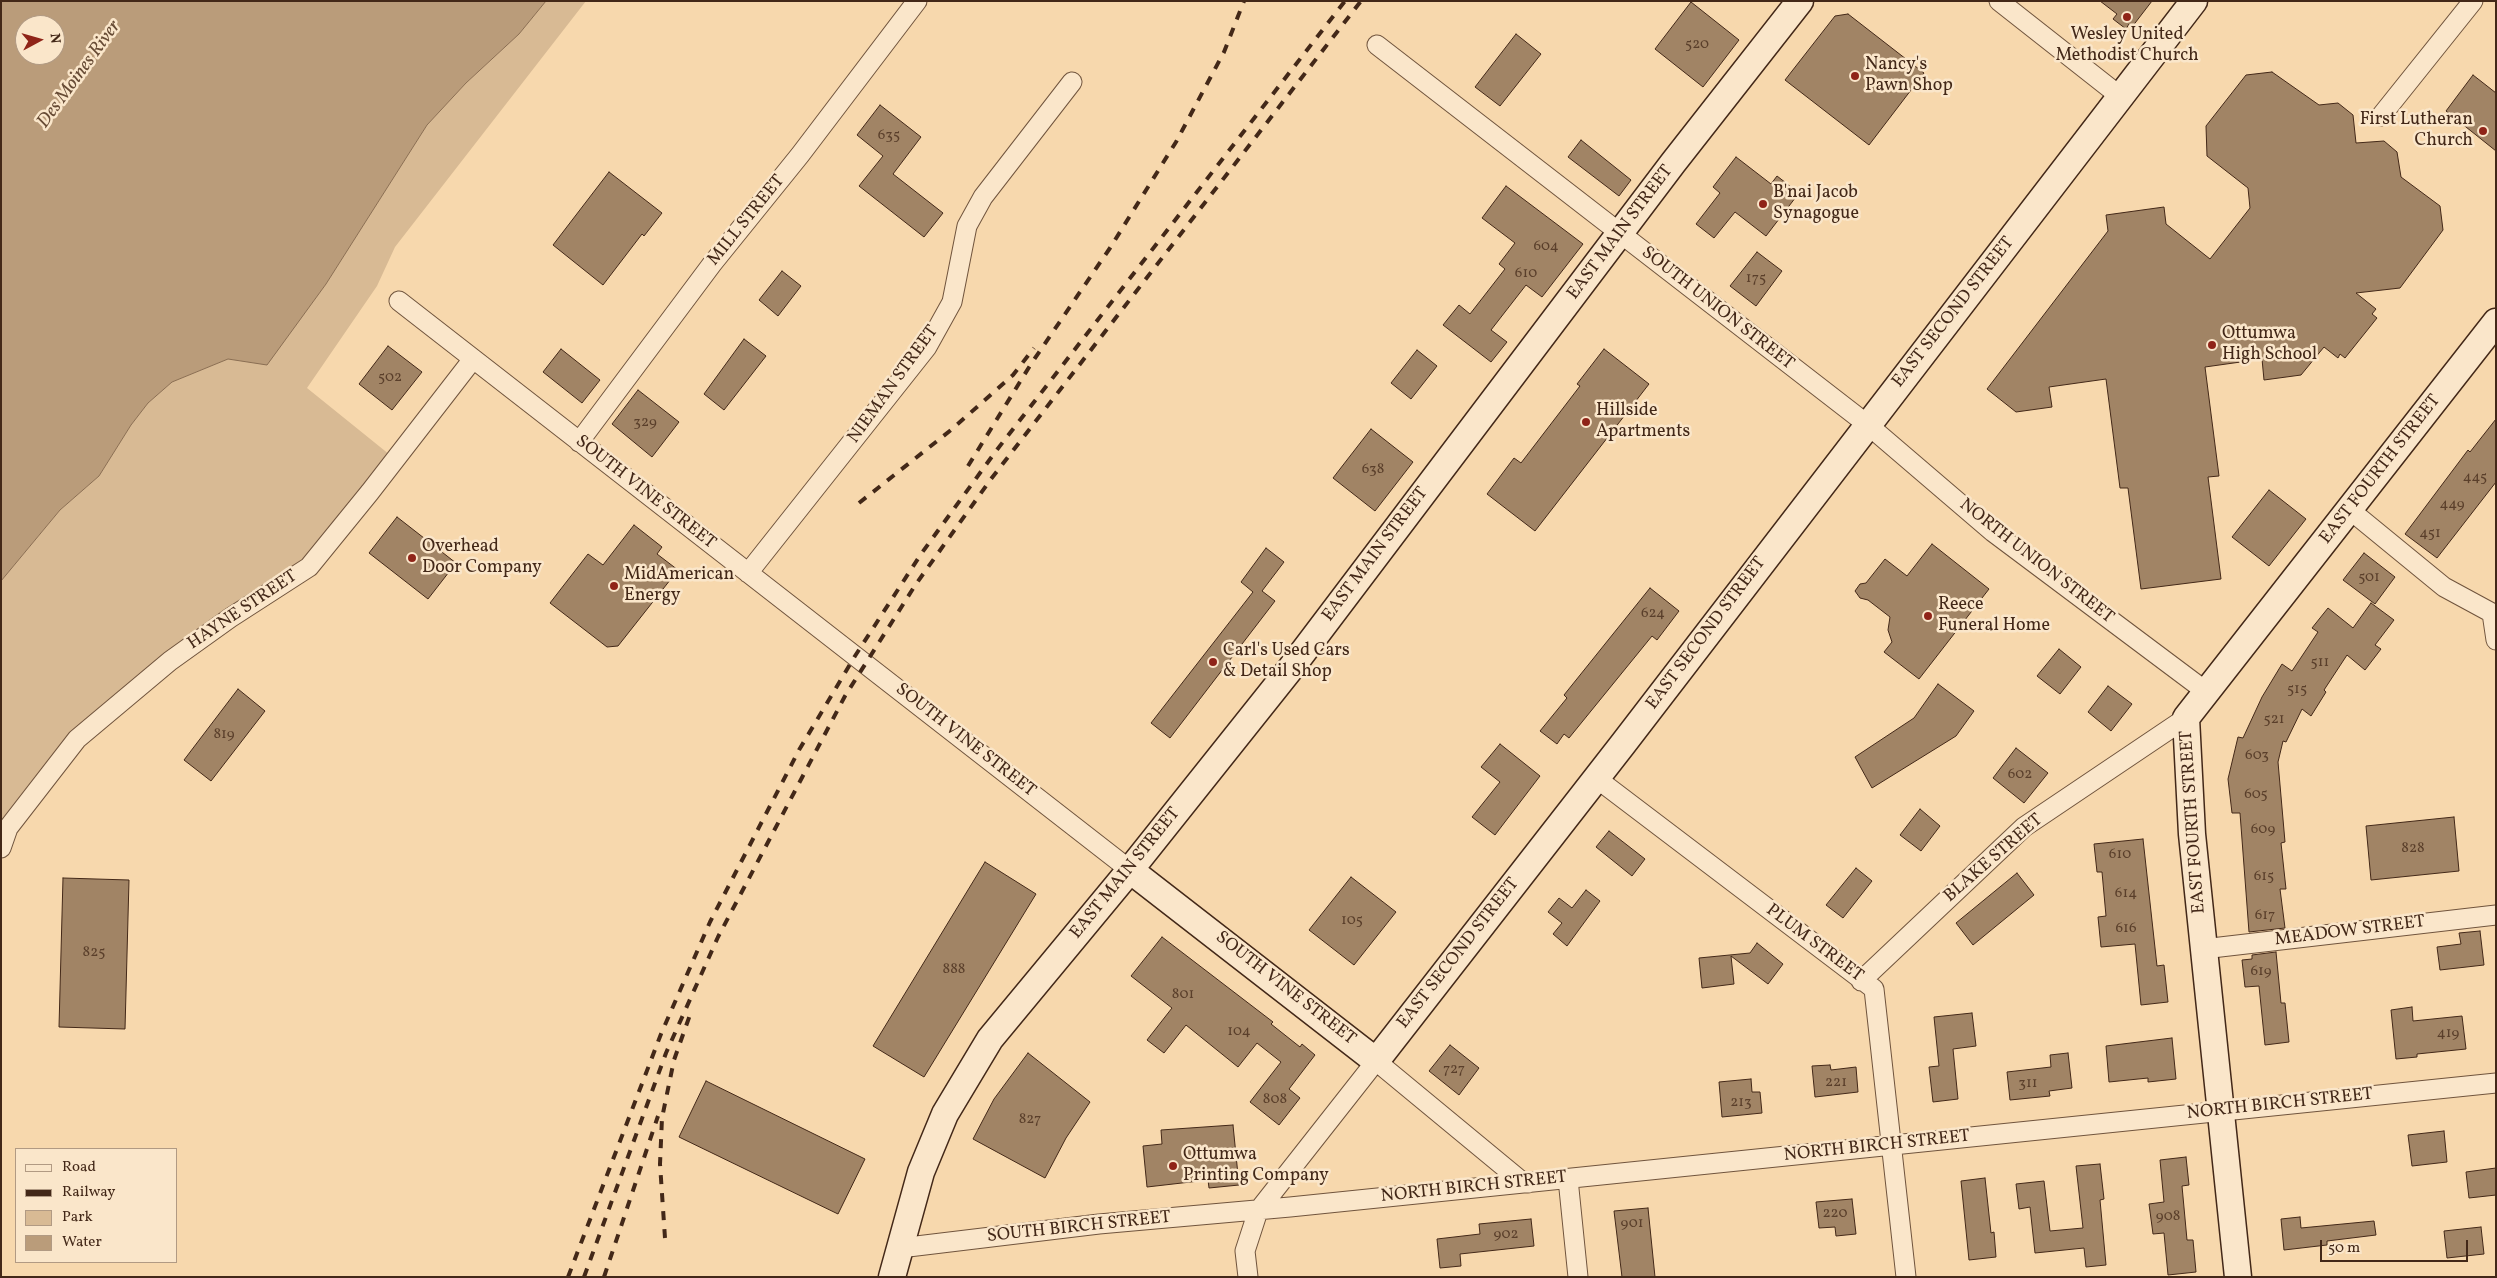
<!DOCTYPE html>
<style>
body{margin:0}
#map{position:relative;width:2497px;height:1278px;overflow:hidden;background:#f7d8ad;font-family:Vollkorn,serif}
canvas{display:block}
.frame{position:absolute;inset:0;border:2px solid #432818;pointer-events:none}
.legend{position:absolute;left:15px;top:1148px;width:162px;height:115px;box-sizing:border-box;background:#fae6ca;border:1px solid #b19a83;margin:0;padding:6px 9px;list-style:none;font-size:15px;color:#432818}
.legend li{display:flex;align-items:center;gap:10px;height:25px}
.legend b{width:25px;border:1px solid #b19a83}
.north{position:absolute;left:15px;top:15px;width:50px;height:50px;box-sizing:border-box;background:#fae6ca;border:1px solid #b19a83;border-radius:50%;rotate:84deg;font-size:14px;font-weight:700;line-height:20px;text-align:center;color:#432818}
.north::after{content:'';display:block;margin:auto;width:18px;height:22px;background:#8f2418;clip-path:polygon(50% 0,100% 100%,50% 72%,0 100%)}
.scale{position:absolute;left:2320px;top:1240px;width:148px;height:22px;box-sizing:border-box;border:2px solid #432818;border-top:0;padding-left:6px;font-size:15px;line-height:18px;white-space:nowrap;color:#432818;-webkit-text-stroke:4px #fae6ca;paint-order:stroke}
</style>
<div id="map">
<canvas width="2497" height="1278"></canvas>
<div class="frame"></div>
<ul class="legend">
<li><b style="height:6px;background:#fae6ca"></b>Road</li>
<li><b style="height:6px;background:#432818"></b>Railway</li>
<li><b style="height:14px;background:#d8ba94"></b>Park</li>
<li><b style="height:14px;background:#ba9c7a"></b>Water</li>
</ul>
<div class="north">N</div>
<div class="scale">50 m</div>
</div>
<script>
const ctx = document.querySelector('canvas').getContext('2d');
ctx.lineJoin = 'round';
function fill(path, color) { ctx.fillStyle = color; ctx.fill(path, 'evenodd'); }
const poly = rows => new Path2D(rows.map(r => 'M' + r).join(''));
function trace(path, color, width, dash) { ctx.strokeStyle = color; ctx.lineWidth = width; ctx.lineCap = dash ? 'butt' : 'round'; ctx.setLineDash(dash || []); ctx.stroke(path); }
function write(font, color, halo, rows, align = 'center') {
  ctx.font = font + ' Vollkorn,serif'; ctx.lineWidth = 5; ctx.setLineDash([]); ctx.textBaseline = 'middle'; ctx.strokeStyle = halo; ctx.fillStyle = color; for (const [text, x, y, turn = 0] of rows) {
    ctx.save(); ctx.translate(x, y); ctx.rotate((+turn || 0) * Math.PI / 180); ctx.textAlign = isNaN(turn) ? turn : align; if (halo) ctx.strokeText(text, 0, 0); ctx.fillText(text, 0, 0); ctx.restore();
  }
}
fill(poly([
 [546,1,586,1,395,247,377,286,307,388,395,459,309,567,77,739,1,848,1,581,60,510,99,476,131,425,148,403,172,382,228,359,267,364,326,284,427,125,466,83,519,34]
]), '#d8ba94');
const water = poly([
 [1,1,546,1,519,34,466,83,427,125,326,284,267,365,228,359,172,382,148,403,131,425,99,476,60,510,1,581,1,1],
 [25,25,55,25,55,55,25,55,25,25]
]);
fill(water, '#ba9c7a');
trace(water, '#8a6e53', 1);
const building = poly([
 [2100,1,2152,1,2132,27,2129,24,2126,29,2113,19,2117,14,2100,1],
 [1691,2,1739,40,1703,87,1655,49,1691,2],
 [1848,14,1924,73,1869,145,1785,80,1835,16,1848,14],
 [1516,34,1541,54,1500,106,1475,87,1516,34],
 [2272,72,2319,105,2338,103,2353,115,2356,143,2384,141,2397,152,2401,177,2440,206,2443,230,2400,288,2356,293,2376,309,2372,314,2377,318,2345,358,2340,354,2338,358,2324,347,2301,375,2264,380,2262,359,2205,367,2219,476,2208,477,2221,579,2141,589,2128,488,2120,488,2106,379,2049,387,2052,407,2016,412,1987,389,2108,231,2106,215,2164,207,2166,224,2210,259,2250,208,2248,188,2207,156,2206,126,2246,75,2272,72],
 [2473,75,2496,93,2496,151,2446,111,2473,75],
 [880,105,921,137,893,174,943,213,924,237,859,186,883,156,857,135,880,105],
 [1581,140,1631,180,1619,196,1568,157,1581,140],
 [1736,157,1771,184,1777,176,1799,193,1766,236,1735,212,1714,238,1696,224,1720,193,1713,187,1736,157],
 [609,172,662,213,644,236,642,234,603,285,553,245,609,172],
 [1506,186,1583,244,1542,297,1526,285,1491,330,1507,342,1491,362,1443,325,1459,305,1470,314,1505,269,1499,264,1515,243,1482,218,1506,186],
 [1757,252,1782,271,1756,306,1730,286,1757,252],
 [782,271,801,286,778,316,759,300,782,271],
 [744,339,766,356,724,410,704,394,744,339],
 [388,346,422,372,392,410,359,384,388,346],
 [561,349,600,380,582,403,543,372,561,349],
 [1604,349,1649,384,1535,531,1487,494,1514,458,1521,463,1580,386,1577,384,1604,349],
 [1417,350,1437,366,1411,399,1391,383,1417,350],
 [638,390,679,422,652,457,612,424,638,390],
 [2496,419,2496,482,2437,558,2405,534,2468,450,2470,452,2496,419],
 [1371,429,1413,462,1375,511,1333,478,1371,429],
 [2269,490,2306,519,2269,566,2232,537,2269,490],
 [397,517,456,563,428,599,369,553,397,517],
 [634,525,662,547,657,554,678,570,618,646,607,647,550,603,588,554,603,565,634,525],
 [1932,544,1989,589,1919,679,1884,652,1892,642,1888,630,1890,617,1868,600,1860,598,1855,591,1860,584,1866,583,1885,559,1907,576,1932,544],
 [1266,548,1284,562,1262,591,1275,601,1170,738,1151,723,1253,592,1241,582,1266,548],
 [2364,553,2395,577,2375,604,2343,580,2364,553],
 [1650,588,1679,611,1657,640,1652,636,1569,738,1564,734,1557,744,1540,731,1567,698,1564,695,1650,588],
 [2371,603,2394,620,2375,645,2381,649,2365,670,2347,655,2324,690,2326,692,2311,716,2302,709,2286,742,2283,741,2278,762,2285,842,2281,843,2286,889,2280,889,2285,928,2249,932,2240,813,2232,813,2228,779,2238,737,2243,738,2262,697,2282,664,2292,671,2318,632,2312,628,2328,608,2353,628,2371,603],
 [2059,649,2081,667,2060,694,2037,676,2059,649],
 [1938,684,1974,711,1956,736,1872,788,1855,757,1914,718,1938,684],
 [2108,686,2132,704,2111,731,2088,712,2108,686],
 [238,689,265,711,211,781,184,760,238,689],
 [1500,744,1540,776,1495,835,1472,817,1500,782,1481,767,1500,744],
 [2016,748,2048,773,2024,803,1993,778,2016,748],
 [1920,809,1940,826,1921,851,1900,835,1920,809],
 [2454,817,2459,871,2371,880,2366,826,2454,817],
 [1609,831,1645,859,1632,876,1596,847,1609,831],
 [2143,839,2157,966,2164,965,2168,1002,2141,1005,2135,944,2101,947,2098,917,2106,916,2102,872,2097,872,2094,844,2143,839],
 [985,862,1036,894,924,1077,873,1046,985,862],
 [1856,868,1872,881,1843,918,1826,905,1856,868],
 [2017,873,2034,895,1973,945,1956,923,2017,873],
 [1351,877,1396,912,1354,965,1309,930,1351,877],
 [63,878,129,880,125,1029,59,1027,63,878],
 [1586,890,1600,901,1567,946,1553,934,1562,923,1548,912,1559,898,1572,908,1586,890],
 [2480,931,2484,965,2440,970,2437,947,2461,944,2459,933,2480,931],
 [1162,937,1273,1022,1271,1024,1300,1047,1302,1044,1315,1055,1289,1089,1300,1098,1279,1125,1250,1102,1281,1062,1257,1043,1238,1067,1186,1025,1164,1053,1147,1040,1172,1008,1131,976,1162,937],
 [1757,943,1783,964,1768,984,1731,956,1734,984,1702,988,1699,958,1750,953,1757,943],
 [2276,952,2281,1003,2285,1003,2289,1042,2265,1045,2259,986,2245,987,2242,960,2252,959,2252,955,2276,952],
 [2412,1007,2413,1021,2462,1016,2466,1049,2417,1054,2417,1057,2396,1059,2391,1010,2412,1007],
 [1972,1013,1976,1046,1953,1049,1958,1099,1933,1102,1929,1067,1939,1066,1934,1017,1972,1013],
 [2172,1038,2176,1079,2148,1082,2148,1078,2109,1082,2106,1046,2172,1038],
 [1450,1045,1479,1068,1459,1095,1429,1071,1450,1045],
 [1028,1053,1090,1102,1066,1138,1045,1178,973,1139,994,1099,1028,1053],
 [2068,1053,2072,1088,2049,1091,2050,1096,2010,1100,2007,1072,2051,1067,2050,1055,2068,1053],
 [1830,1065,1831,1070,1856,1067,1858,1092,1815,1097,1812,1066,1830,1065],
 [1751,1079,1752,1092,1760,1092,1762,1113,1722,1117,1719,1082,1751,1079],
 [706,1081,865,1159,838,1214,679,1137,706,1081],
 [1233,1125,1239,1185,1209,1188,1208,1180,1147,1187,1143,1146,1162,1144,1161,1130,1233,1125],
 [2444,1131,2447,1162,2412,1166,2408,1135,2444,1131],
 [2186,1157,2189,1185,2182,1186,2187,1240,2193,1240,2196,1272,2168,1275,2164,1233,2153,1234,2149,1204,2164,1202,2160,1160,2186,1157],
 [2100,1164,2104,1199,2100,1200,2106,1265,2086,1267,2084,1248,2035,1253,2030,1207,2019,1209,2016,1184,2044,1181,2050,1231,2083,1228,2076,1166,2100,1164],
 [2496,1168,2496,1195,2469,1198,2466,1172,2496,1168],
 [1985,1178,1991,1233,1994,1232,1996,1257,1969,1260,1961,1181,1985,1178],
 [1852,1199,1856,1234,1836,1236,1835,1227,1819,1228,1816,1202,1852,1199],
 [1648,1208,1655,1277,1622,1277,1614,1211,1648,1208],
 [2300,1217,2301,1228,2374,1221,2376,1235,2327,1241,2327,1245,2284,1250,2281,1219,2300,1217],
 [1531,1219,1534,1246,1460,1254,1461,1266,1440,1268,1437,1239,1480,1234,1479,1224,1531,1219],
 [2481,1227,2484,1254,2447,1258,2444,1231,2481,1227]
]);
fill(building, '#a18465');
trace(building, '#432818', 1);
const street = poly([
 [1999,1,2121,97],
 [1377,45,1868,425,1993,532,2208,693],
 [2381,116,2473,1],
 [399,301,1130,870],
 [579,442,712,264,800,155,917,1],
 [2350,510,2444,587,2492,613,2496,640],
 [748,573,927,347,952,302,967,226,983,197,1072,82],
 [1596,778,1874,989,1906,1277],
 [1,848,8,828,77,739,170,661,230,618,309,567,370,492,473,359],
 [2203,949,2496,915],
 [1861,981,2024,827,2186,718],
 [1568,1179,1578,1277],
 [900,1248,1099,1224,1290,1207,2496,1083],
 [1248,1277,1245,1251,1258,1211,1376,1061,1520,1180,1528,1183]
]);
const secondary = poly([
 [1130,870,1376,1061,1623,744,2194,1],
 [892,1277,921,1172,945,1114,990,1039,1130,870,1291,668,1673,163,1800,1],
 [2238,1277,2192,834,2186,718,2496,322]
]);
trace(street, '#70543d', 21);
trace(secondary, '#432818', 29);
trace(street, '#fae6ca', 19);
trace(secondary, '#fae6ca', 26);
trace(poly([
 [968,466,1031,364,1110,248,1176,142,1224,52,1244,1],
 [859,503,951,430,1013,375,1034,348],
 [665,1238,660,1164,662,1118,674,1060,691,1012],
 [568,1277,661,1034,710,922,799,750,855,656,921,554,996,451,1345,1],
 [584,1277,666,1053,718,937,845,696,916,584,991,479,1361,1],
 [604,1277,658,1116]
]), '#432818', 4, [9, 9]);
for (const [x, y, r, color] of [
 [2127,17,5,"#8f2418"],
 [1855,76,5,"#8f2418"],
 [2483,131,5,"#8f2418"],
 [1763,204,5,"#8f2418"],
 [2212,345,5,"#8f2418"],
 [1586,422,5,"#8f2418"],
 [412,558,5,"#8f2418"],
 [614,586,5,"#8f2418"],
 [1928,616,5,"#8f2418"],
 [1213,662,5,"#8f2418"],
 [1173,1166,5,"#8f2418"]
]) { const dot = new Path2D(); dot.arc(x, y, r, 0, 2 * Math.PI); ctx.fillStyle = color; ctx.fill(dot); trace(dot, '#fae6ca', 2); }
write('15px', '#5a3f2b', null, [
 ["520",1697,45],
 ["635",889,136],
 ["604",1546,247],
 ["610",1526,274],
 ["175",1756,279],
 ["502",390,378],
 ["329",645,423],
 ["638",1373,470],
 ["445",2475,478],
 ["449",2452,505],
 ["451",2430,534],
 ["501",2369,578],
 ["624",1653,614],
 ["511",2320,663],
 ["515",2297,690],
 ["521",2274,720],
 ["819",224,735],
 ["603",2257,756],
 ["602",2020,775],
 ["605",2256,795],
 ["609",2263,830],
 ["828",2413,849],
 ["610",2120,855],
 ["615",2264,877],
 ["614",2126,894],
 ["617",2265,916],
 ["105",1352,921],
 ["616",2126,929],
 ["825",94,953],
 ["888",954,970],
 ["619",2261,972],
 ["801",1183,995],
 ["104",1239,1032],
 ["419",2448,1034],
 ["727",1454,1070],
 ["221",1836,1083],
 ["311",2028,1084],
 ["808",1275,1100],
 ["213",1741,1103],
 ["827",1030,1120],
 ["220",1835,1214],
 ["908",2168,1217],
 ["901",1632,1224],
 ["902",1506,1235]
]);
write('18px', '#432818', '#fae6ca', [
 ["Wesley United",2127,36,"center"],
 ["Methodist Church",2127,57,"center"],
 ["Nancy's",1865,66],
 ["Pawn Shop",1865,87],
 ["First Lutheran",2473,121,"right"],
 ["Church",2473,142,"right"],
 ["B'nai Jacob",1773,194],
 ["Synagogue",1773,215],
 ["Ottumwa",2222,335],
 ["High School",2222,356],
 ["Hillside",1596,412],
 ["Apartments",1596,433],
 ["Overhead",422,548],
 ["Door Company",422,569],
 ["MidAmerican",624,576],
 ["Energy",624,597],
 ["Reece",1938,606],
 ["Funeral Home",1938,627],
 ["Carl's Used Cars",1223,652],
 ["& Detail Shop",1223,673],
 ["Ottumwa",1183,1156],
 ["Printing Company",1183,1177]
], 'left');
write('18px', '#432818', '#fae6ca', [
 ["MILL STREET",747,221,-51],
 ["EAST MAIN STREET",1621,233,-53],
 ["SOUTH UNION STREET",1717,309,38],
 ["EAST SECOND STREET",1954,313,-52],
 ["NIEMAN STREET",894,385,-54],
 ["EAST FOURTH STREET",2381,470,-52],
 ["SOUTH VINE STREET",645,493,38],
 ["EAST MAIN STREET",1376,555,-53],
 ["NORTH UNION STREET",2036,562,38],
 ["HAYNE STREET",243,611,-34],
 ["EAST SECOND STREET",1707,634,-53],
 ["SOUTH VINE STREET",965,741,38],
 ["EAST FOURTH STREET",2194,822,-94],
 ["BLAKE STREET",1994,859,-41],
 ["EAST MAIN STREET",1126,874,-51],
 ["MEADOW STREET",2350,932,-7],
 ["PLUM STREET",1814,944,37],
 ["EAST SECOND STREET",1459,954,-52],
 ["SOUTH VINE STREET",1285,989,38],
 ["NORTH BIRCH STREET",2280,1105,-6],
 ["NORTH BIRCH STREET",1877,1147,-6],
 ["NORTH BIRCH STREET",1474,1188,-6],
 ["SOUTH BIRCH STREET",1079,1228,-6]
]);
write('italic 19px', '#674b35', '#fae6ca', [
 ["Des Moines River",80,75,-54]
]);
</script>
